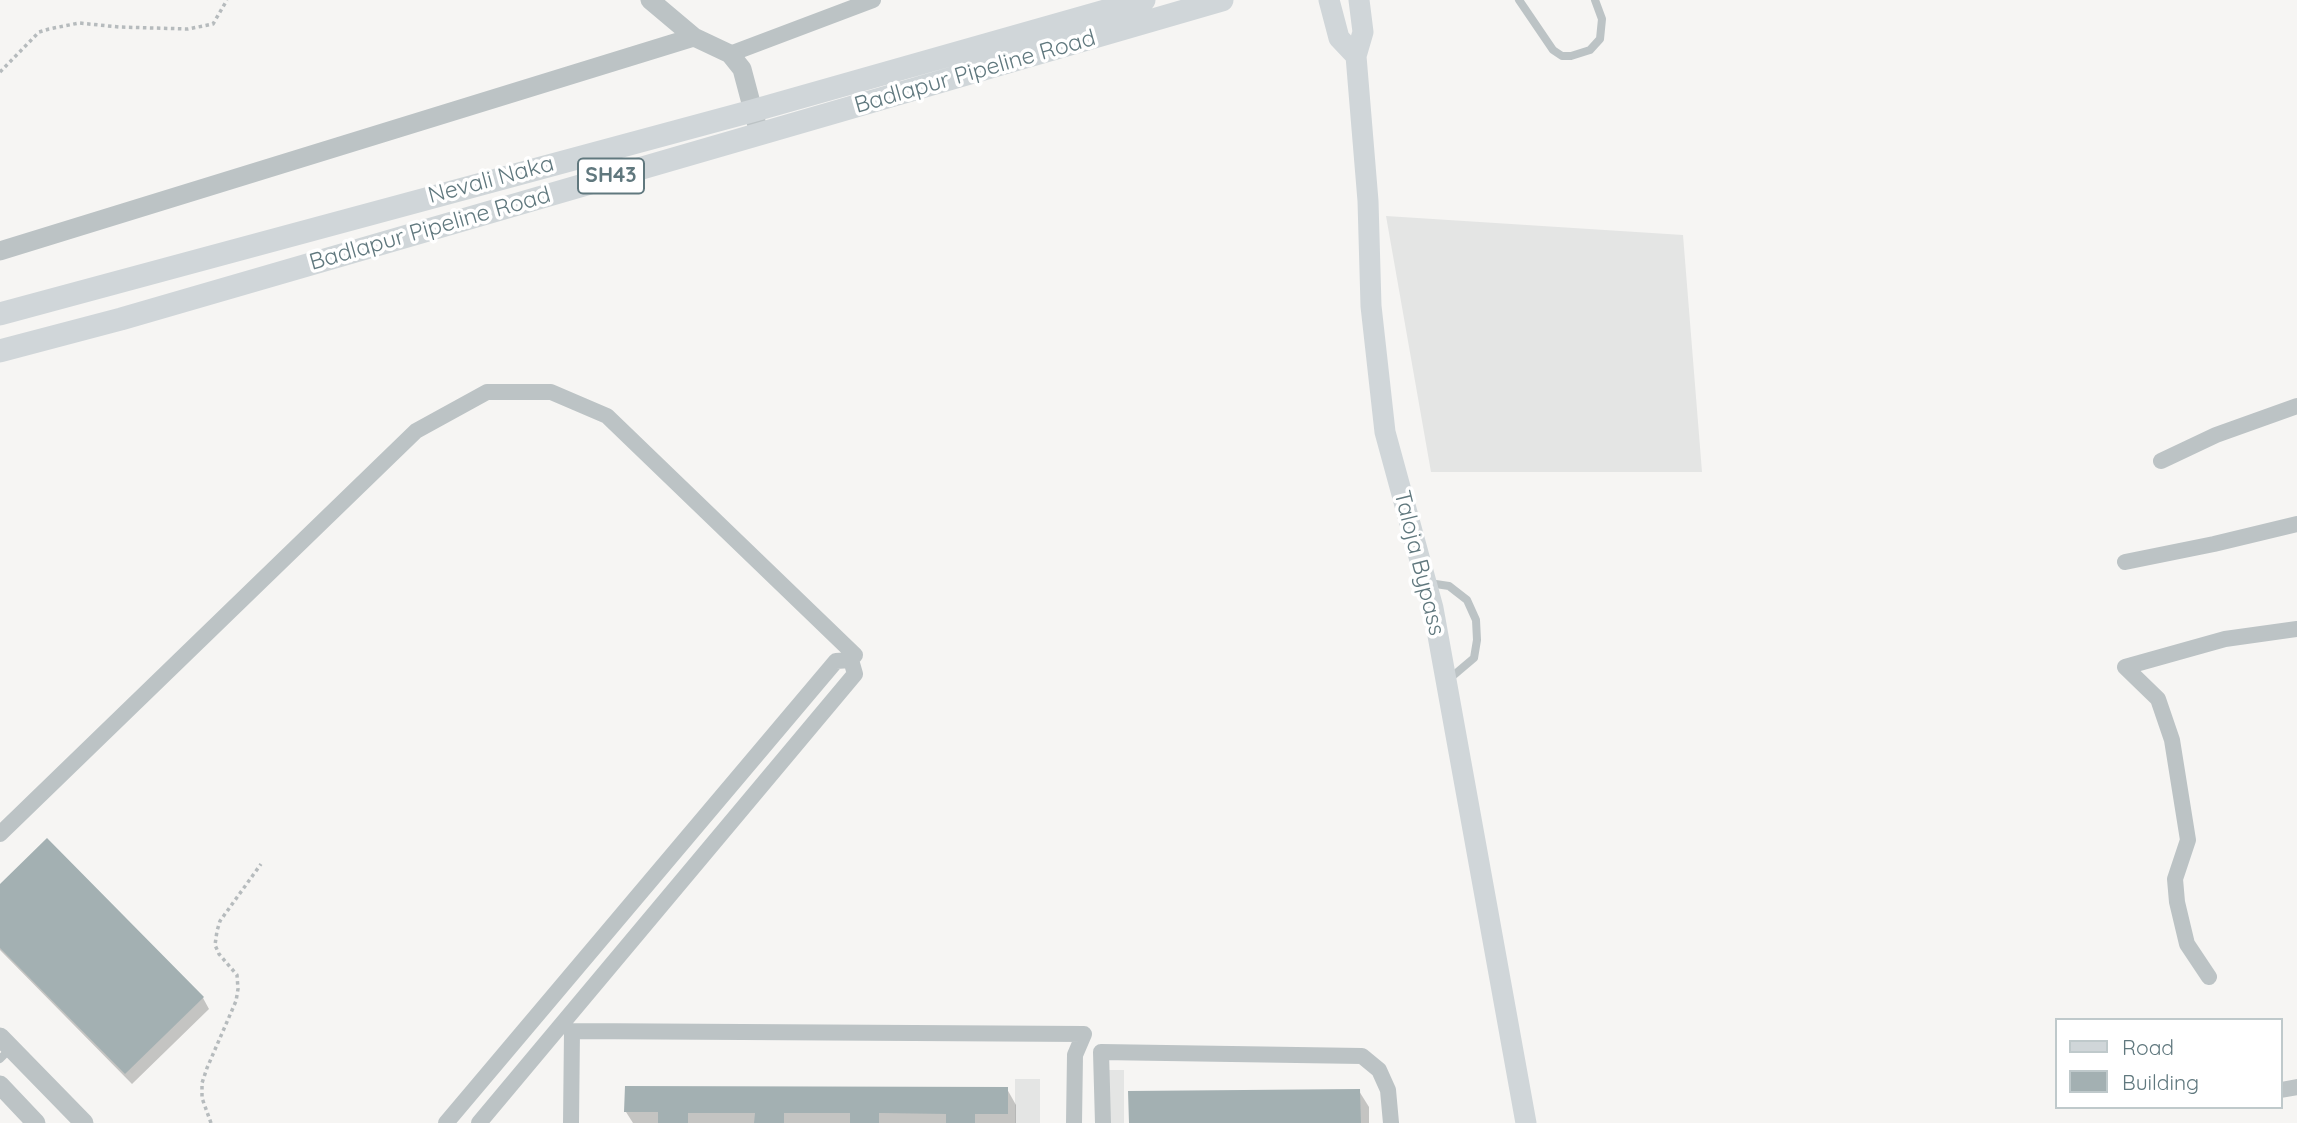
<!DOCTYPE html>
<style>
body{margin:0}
#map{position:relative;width:2297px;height:1123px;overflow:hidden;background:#f6f5f3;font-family:Quicksand,sans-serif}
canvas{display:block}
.legend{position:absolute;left:2055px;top:1018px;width:228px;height:91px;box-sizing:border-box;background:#fff;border:2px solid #bfc9cb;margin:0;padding:9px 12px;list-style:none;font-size:21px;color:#60787e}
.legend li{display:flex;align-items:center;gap:14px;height:35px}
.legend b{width:35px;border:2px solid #bfc9cb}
</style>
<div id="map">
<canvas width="2297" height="1123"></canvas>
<ul class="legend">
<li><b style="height:9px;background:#d0d6d9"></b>Road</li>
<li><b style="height:19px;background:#a3b0b2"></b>Building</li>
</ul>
</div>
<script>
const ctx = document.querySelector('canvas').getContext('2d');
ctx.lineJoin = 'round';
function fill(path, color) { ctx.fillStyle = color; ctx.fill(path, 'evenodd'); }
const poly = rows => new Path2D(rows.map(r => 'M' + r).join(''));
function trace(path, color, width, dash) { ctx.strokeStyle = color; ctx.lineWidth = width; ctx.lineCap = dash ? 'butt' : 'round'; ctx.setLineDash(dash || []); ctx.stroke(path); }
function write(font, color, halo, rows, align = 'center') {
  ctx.font = font + ' Quicksand,sans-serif'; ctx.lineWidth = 7; ctx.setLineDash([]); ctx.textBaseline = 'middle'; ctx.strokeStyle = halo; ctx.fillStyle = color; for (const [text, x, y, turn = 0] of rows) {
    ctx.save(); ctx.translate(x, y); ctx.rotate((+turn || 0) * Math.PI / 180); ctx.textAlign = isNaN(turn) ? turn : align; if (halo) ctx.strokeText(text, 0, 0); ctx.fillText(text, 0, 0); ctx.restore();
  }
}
fill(poly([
 [1386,216,1683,235,1702,472,1431,472],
 [1098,1070,1124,1070,1124,1123,1097,1123],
 [1015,1079,1040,1079,1040,1123,1015,1123]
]), '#e4e5e4');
fill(poly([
 [0,887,203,998,209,1009,132,1084,0,950],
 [1007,1089,1016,1105,1016,1123,633,1123,626,1112],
 [1359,1091,1369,1107,1369,1123,1130,1123]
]), '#0003');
fill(poly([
 [47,838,204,997,125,1074,0,948,0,884],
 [625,1086,1008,1087,1008,1114,975,1114,975,1123,946,1123,946,1114,879,1113,879,1123,850,1123,850,1113,784,1113,784,1123,754,1123,755,1113,688,1113,688,1123,658,1123,658,1112,624,1112],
 [1360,1089,1361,1123,1129,1123,1128,1091]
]), '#a3b0b2');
trace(poly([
 [0,72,39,32,49,29,79,23,119,27,188,29,213,24,227,0],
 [211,1123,202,1098,202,1083,207,1068,236,1001,238,989,237,975,219,954,215,945,217,931,220,921,261,864]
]), '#b6bbbd', 3.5, [3.5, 3.5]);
trace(poly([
 [1519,0,1553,50,1562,56,1571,56,1590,50,1600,39,1602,19,1595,0],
 [1429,583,1449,586,1467,600,1476,620,1477,640,1474,658,1448,680],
 [0,1059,11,1048]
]), '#bcc3c5', 8);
trace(poly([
 [730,54,873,0],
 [2161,461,2216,435,2297,406],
 [2125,562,2214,544,2297,524],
 [2125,667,2158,699,2172,740,2188,840,2175,879,2177,902,2187,944,2209,977],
 [2125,667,2225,639,2297,629],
 [0,834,416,431,487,392,551,392,607,416,855,655,851,660],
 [1101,1052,1362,1056,1379,1070,1388,1090,1391,1123],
 [1101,1052,1103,1123],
 [2281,1090,2297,1087],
 [446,1123,836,661,851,660,855,674,479,1123],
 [571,1123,572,1031,1084,1034],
 [1074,1123,1075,1055,1084,1034]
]), '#bcc3c5', 16);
trace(poly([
 [650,0,694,37,730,54,742,69,759,133],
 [0,251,694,37],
 [0,1037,84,1123],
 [0,1085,36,1123]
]), '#bcc3c5', 19);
trace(poly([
 [1329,0,1339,38,1356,56],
 [1359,0,1363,32,1356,56,1368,201,1371,306,1385,432,1433,608,1526,1123]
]), '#d0d6d9', 21);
trace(poly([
 [0,314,752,111,1144,0],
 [0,351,121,319,1222,0]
]), '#d0d6d9', 23);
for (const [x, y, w] of [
 [611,176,66]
]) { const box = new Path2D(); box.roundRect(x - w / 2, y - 17.5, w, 35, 5); ctx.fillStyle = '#fff'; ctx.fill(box); trace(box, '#60787e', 2); }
write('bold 21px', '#60787e', null, [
 ["SH43",611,176]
]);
write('23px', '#60787e', '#fff', [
 ["Badlapur Pipeline Road",975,72,-16],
 ["Nevali Naka",491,180,-15],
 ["Badlapur Pipeline Road",430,229,-16],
 ["Taloja Bypass",1419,563,76]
]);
</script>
